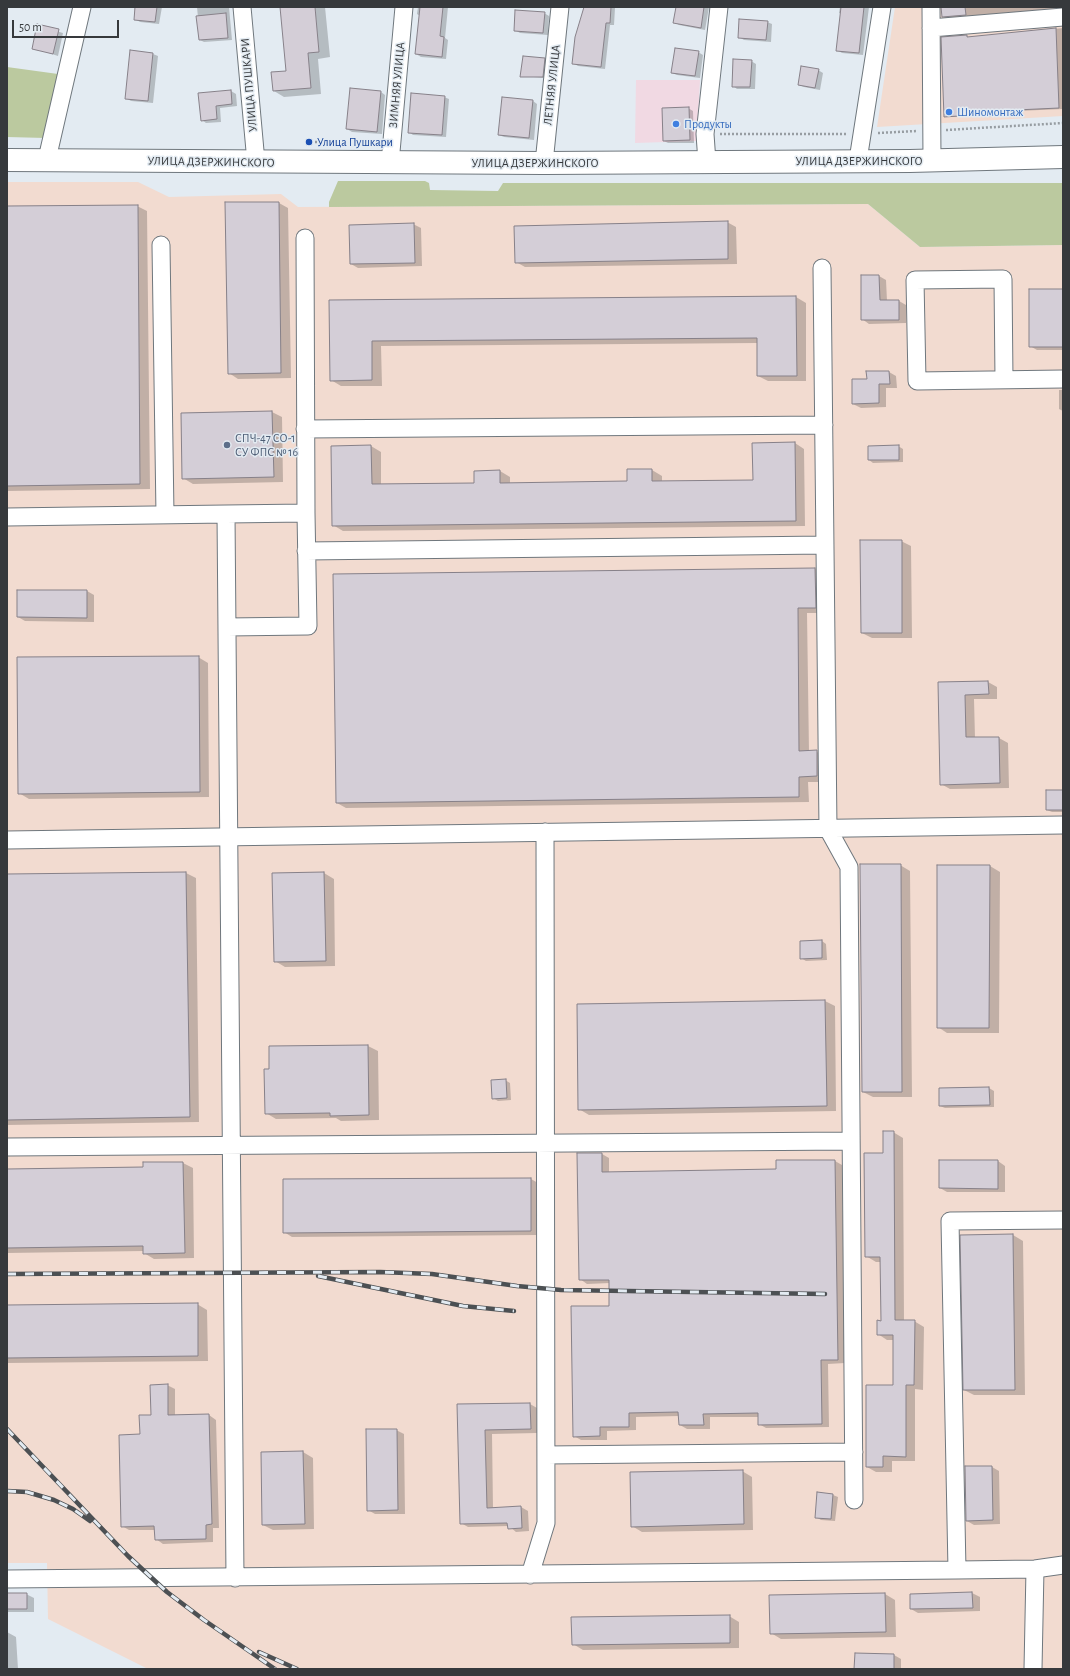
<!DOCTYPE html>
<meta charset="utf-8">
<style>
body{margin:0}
#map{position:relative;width:1070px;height:1676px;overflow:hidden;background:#e3ebf2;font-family:"Alegreya Sans",sans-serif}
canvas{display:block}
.frame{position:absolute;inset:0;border:8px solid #36393c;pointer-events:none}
.scale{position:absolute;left:12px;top:20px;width:107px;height:18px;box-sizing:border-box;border:2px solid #36393c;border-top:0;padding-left:5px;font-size:12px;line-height:14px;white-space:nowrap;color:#36393c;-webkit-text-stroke:3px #e3ebf2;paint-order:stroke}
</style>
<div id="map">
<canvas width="1070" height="1676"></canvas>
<div class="frame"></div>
<div class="scale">50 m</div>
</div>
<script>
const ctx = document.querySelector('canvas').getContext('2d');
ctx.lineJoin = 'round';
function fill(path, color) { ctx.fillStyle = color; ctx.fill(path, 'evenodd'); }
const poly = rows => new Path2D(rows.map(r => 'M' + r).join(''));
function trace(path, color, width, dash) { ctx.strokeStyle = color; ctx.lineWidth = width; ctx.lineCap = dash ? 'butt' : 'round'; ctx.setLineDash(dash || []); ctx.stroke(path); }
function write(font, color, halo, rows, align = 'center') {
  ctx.font = font + ' "Alegreya Sans",sans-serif'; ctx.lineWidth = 3; ctx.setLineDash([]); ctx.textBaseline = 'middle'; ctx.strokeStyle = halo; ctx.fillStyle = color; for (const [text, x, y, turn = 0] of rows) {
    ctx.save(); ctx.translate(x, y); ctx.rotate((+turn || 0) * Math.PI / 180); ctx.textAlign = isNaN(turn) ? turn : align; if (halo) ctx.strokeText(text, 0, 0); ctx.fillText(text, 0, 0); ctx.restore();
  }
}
fill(poly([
 [636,80,700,80,697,141,635,143]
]), '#f1d9e3');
fill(poly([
 [895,7,1063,7,1063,116,877,127],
 [7,182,138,182,169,197,281,194,298,207,868,204,920,247,1063,245,1063,1669,148,1669,48,1619,47,1563,7,1563]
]), '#f2dbd0');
fill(poly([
 [7,67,58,74,46,138,7,137],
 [338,181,425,181,429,183,430,190,498,191,503,183,1063,183,1063,245,920,247,868,204,329,207,329,202]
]), '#bbc99f');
fill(poly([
 [136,7,162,7,159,24,140,22,135,19],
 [197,7,229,7,232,40,204,42,200,40],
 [281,7,325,7,330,57,318,59,321,94,284,97,274,91,287,72],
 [418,7,448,7,445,38,448,40,446,59,421,57,416,54,420,16,417,14],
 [585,7,615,8,614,25,610,25,605,69,578,66,573,63],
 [677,7,709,7,705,30,679,25,674,22],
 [840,7,869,7,863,55,842,53,837,50,842,14,839,13],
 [942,7,1063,7,1063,8,945,18,943,16],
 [544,13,549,16,548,35,520,33,515,30],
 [767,22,772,24,771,42,744,40,739,37],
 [38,26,63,33,58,56,33,48],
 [1063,28,1063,109,1017,111,1017,114,945,117,967,36,969,38],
 [131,51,153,54,158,56,153,103,131,101,126,98],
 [698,52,703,55,700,78,677,75,672,73],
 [544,59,546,60,545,78,522,76],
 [751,61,756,64,755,89,737,89,733,86],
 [818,70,823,73,820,90,804,87,799,85],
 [231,91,236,94,237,106,220,108,221,122,206,123,202,120],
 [381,92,385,95,382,134,352,132,347,129],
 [444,97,449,99,446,137,413,135,409,132],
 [533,101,537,104,534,140,504,137,499,135],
 [688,108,693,111,694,143,668,143,664,141],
 [279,203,288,208,291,378,238,379,229,373],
 [137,206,147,211,150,489,7,491,7,207],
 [727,222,736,227,737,264,525,267,516,262],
 [413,224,421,228,422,266,358,268,351,264],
 [862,276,879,276,886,280,887,301,899,301,906,305,906,323,869,324,862,319],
 [1063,290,1063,350,1037,350,1030,346],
 [796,297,806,303,806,381,768,381,758,376,758,343,381,346,382,386,341,386,331,380,330,301],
 [889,372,896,376,897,388,886,388,886,407,861,408,853,404,868,380],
 [1059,390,1063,390,1063,411,1059,409],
 [272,412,282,417,283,482,193,484,183,478,182,413],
 [795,443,804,449,805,526,343,531,333,525,332,447,371,446,381,452,381,485,475,484,500,471,510,477,510,484,628,482,628,470,652,470,662,476,662,482,754,481],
 [898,446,903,449,903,462,873,463,869,460],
 [901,541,911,546,912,638,872,638,862,633],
 [815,569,825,575,825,613,807,613,809,752,817,752,827,757,827,782,808,782,809,802,346,808,337,803],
 [87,591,94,595,94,622,25,621,18,617],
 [198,657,208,663,209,797,29,799,19,793],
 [988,682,997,687,997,699,974,699,975,738,999,738,1008,743,1009,788,950,789,941,784,939,683],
 [1063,791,1063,812,1052,812,1047,810],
 [900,865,910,871,912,1097,873,1097,863,1092],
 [990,866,1000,872,999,1033,947,1033,938,1027],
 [186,873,196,878,199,1122,7,1125,7,875],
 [324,873,334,879,335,966,285,967,275,961],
 [822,941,826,944,827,960,806,961,801,958],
 [825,1001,835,1006,836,1111,589,1115,579,1109],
 [368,1046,378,1051,379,1120,341,1121,336,1118,276,1119,266,1113,270,1070],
 [505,1080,510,1083,511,1100,498,1101,493,1098],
 [989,1088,994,1091,994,1107,945,1108,940,1106,940,1089],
 [893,1132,903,1138,904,1321,914,1321,924,1327,923,1390,915,1389,915,1461,892,1461,892,1472,876,1472,867,1467,894,1386,894,1340,887,1340,878,1334,882,1322,881,1262,876,1262,866,1256,884,1154],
 [602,1154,609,1158,609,1172,777,1170,835,1161,842,1165,845,1363,828,1364,829,1427,766,1428,759,1424,759,1417,710,1417,710,1429,687,1429,680,1425,679,1416,636,1417,636,1430,607,1431,607,1440,581,1440,574,1436,610,1307,610,1283,587,1284,580,1279],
 [940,1161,998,1161,1005,1166,1005,1192,947,1192,940,1188],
 [144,1163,183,1163,193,1168,194,1258,154,1259,144,1253,144,1251,7,1253,7,1170,144,1167],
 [531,1179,538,1183,538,1235,292,1237,284,1232],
 [1013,1235,1023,1241,1025,1395,974,1395,964,1390],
 [197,1304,207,1310,208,1361,7,1363,7,1306],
 [167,1385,175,1389,175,1416,209,1415,216,1420,219,1528,213,1528,213,1542,163,1544,156,1539,156,1530,129,1530,122,1526,141,1435],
 [530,1404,537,1408,537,1433,492,1434,493,1509,521,1507,528,1511,529,1531,516,1532,509,1526,468,1527,461,1523,458,1405],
 [396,1430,404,1434,405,1514,375,1514,368,1510],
 [303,1452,313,1458,314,1529,273,1530,263,1525],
 [992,1467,999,1471,1000,1524,974,1525,967,1521],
 [742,1471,752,1477,753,1530,642,1532,632,1526],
 [818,1493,833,1495,838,1497,835,1521,821,1520,816,1517],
 [972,1593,980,1597,980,1611,918,1613,911,1609,911,1595],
 [7,1594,26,1594,34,1598,34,1612,7,1612],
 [885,1594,895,1600,896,1637,781,1639,771,1633,770,1596],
 [729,1616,739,1622,739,1648,583,1650,573,1644],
 [7,1632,16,1637,18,1669,7,1669],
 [856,1654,894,1655,901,1659,901,1669,855,1669]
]), '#0003');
const building = poly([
 [135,7,157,7,155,22,134,20,135,7],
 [280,7,315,7,319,52,308,53,311,88,273,91,271,72,286,71,280,7],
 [420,7,443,7,440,36,444,37,442,57,415,54,420,7],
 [584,7,611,7,610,23,606,23,601,67,572,64,575,37,584,7],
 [676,7,704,7,701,28,673,23,676,7],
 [841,7,864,7,859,53,836,51,841,7],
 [941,7,965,7,966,15,942,17,941,7],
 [515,10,545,12,543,33,514,31,515,10],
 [226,13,228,38,199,40,196,16,226,13],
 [739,19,768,21,766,40,738,38,739,19],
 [37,24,59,29,53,54,32,49,37,24],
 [1056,28,1059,108,1016,110,1016,114,989,116,989,114,944,117,941,37,967,35,967,37,1056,28],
 [675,48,699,51,695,76,671,73,675,48],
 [130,50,153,53,148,101,125,99,130,50],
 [523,56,545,58,543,77,520,77,523,56],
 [733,59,752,60,750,87,732,87,733,59],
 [801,66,819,69,815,88,798,85,801,66],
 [350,88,381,91,377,132,346,129,350,88],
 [231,90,232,104,216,106,217,119,201,121,198,93,231,90],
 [411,93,445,96,442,135,408,133,411,93],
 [502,97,533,100,529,138,498,135,502,97],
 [689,107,690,140,663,141,662,108,689,107],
 [225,202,279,202,281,373,228,374,225,202],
 [138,205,140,484,7,486,7,206,138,205],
 [728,221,728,259,515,263,514,226,728,221],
 [414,223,415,263,350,264,349,225,414,223],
 [861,275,879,275,880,300,899,300,899,320,861,320,861,275],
 [1029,289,1063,289,1063,347,1029,347,1029,289],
 [796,296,797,376,757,376,757,338,372,341,372,380,330,381,329,300,796,296],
 [866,371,889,371,890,384,879,384,879,403,852,404,852,379,867,379,866,371],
 [272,411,274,477,182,479,181,413,272,411],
 [795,442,796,521,332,526,331,446,371,445,372,484,474,483,474,471,500,470,500,483,627,481,627,469,652,469,652,481,753,480,752,443,795,442],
 [899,445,899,460,868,460,868,446,899,445],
 [860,540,902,540,902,633,861,633,860,540],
 [815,568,816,608,798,608,799,751,817,750,817,776,799,777,799,797,336,803,333,574,815,568],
 [17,590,87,590,87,618,17,617,17,590],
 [199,656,200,792,18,794,17,657,199,656],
 [988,681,989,694,965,695,966,737,999,737,1000,783,940,785,938,682,988,681],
 [1046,790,1063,790,1063,810,1046,810,1046,790],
 [860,864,901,864,902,1092,862,1092,860,864],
 [937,865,990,865,989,1028,937,1028,937,865],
 [186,872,190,1117,7,1120,7,874,186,872],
 [324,872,326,961,274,962,272,873,324,872],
 [822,940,822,958,800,959,800,941,822,940],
 [825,1000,827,1106,578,1110,577,1004,825,1000],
 [368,1045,369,1115,330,1116,330,1113,265,1114,264,1069,269,1069,269,1046,368,1045],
 [506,1079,507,1098,492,1099,491,1080,506,1079],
 [989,1087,990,1105,939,1106,939,1088,989,1087],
 [883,1131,894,1131,895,1320,915,1320,914,1385,906,1385,906,1457,883,1456,883,1467,866,1467,866,1385,893,1385,893,1335,877,1335,877,1320,881,1321,880,1257,865,1257,864,1153,883,1153,883,1131],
 [577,1153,602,1153,602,1172,776,1169,776,1160,835,1160,838,1360,821,1360,822,1424,758,1425,758,1413,703,1414,704,1425,679,1425,678,1412,629,1413,629,1427,600,1427,600,1436,573,1437,571,1306,609,1306,609,1280,579,1280,577,1153],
 [939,1160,998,1160,998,1189,939,1188,939,1160],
 [143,1162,183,1162,185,1253,143,1254,143,1246,7,1248,7,1169,143,1167,143,1162],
 [531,1178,531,1231,283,1233,283,1179,531,1178],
 [1013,1234,1015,1390,963,1390,960,1235,1013,1234],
 [198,1303,198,1356,7,1358,7,1305,198,1303],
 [168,1384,168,1415,209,1414,212,1524,206,1525,206,1539,155,1540,154,1526,121,1527,119,1435,140,1434,139,1415,151,1415,150,1385,168,1384],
 [530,1403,531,1429,485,1430,487,1508,521,1506,522,1528,508,1529,507,1523,460,1524,457,1404,530,1403],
 [366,1429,397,1429,398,1510,367,1511,366,1429],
 [303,1451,305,1524,262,1525,261,1452,303,1451],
 [965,1466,992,1466,993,1520,966,1521,965,1466],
 [743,1470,744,1524,631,1527,630,1472,743,1470],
 [817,1492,833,1494,831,1519,815,1518,817,1492],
 [972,1592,973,1608,910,1609,910,1594,972,1592],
 [7,1593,27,1593,27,1609,7,1609,7,1593],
 [885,1593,886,1632,770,1634,769,1595,885,1593],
 [730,1615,730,1643,572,1645,571,1617,730,1615],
 [855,1653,894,1654,894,1669,854,1669,855,1653]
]);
fill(building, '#d4ced7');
trace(building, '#878189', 1);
const minor = poly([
 [242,7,256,162],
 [931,7,932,160],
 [931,28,1063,17],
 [47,159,82,7],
 [858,160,882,7],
 [707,162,705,134,719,7],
 [390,163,404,7],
 [544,163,560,7],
 [161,245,165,515],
 [822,268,828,829,849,867,854,1500],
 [1004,380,1003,279,915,280,917,381,1063,379],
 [305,429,824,425],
 [7,517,226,514],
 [306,551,825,545],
 [227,627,308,626,306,513],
 [7,840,1063,825],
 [7,1147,851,1141],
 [546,1455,854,1452],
 [957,1570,950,1221,1063,1220],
 [530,1575,546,1523,545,832],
 [235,1578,226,514,306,513,305,238],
 [7,1579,957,1570,1035,1569,1063,1565],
 [1033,1669,1035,1569]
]);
const highway = poly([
 [7,160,544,163,910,161,1063,157]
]);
trace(minor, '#6f777d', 19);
trace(highway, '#6f777d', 24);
trace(poly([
 [946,130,1063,123],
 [878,133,917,131],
 [720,134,847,134],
 [315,142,336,142]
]), '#979da2', 2.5, [2, 2]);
trace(minor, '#fff', 17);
trace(highway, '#fff', 22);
const rail = poly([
 [7,1274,380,1272,432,1274,517,1286,561,1290,825,1294],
 [318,1276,463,1306,514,1311],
 [7,1429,128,1556,167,1592,204,1620,275,1669],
 [7,1491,27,1492,54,1500,73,1509,90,1521],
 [259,1652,297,1669]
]);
trace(rail, '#4c5053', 4.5);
trace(rail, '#e3ebf2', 3, [9]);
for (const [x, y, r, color] of [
 [949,112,4,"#3f7fe0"],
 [676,124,4,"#3f7fe0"],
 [309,142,4,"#1a4fb4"],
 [227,445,4,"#5c6f8a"]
]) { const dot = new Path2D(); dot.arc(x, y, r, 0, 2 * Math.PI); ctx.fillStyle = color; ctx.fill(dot); trace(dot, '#e3ebf2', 1.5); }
write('12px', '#36393c', '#e3ebf2', [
 ["УЛИЦА ПУШКАРИ",249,85,-95],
 ["ЗИМНЯЯ УЛИЦА",397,85,-85],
 ["ЛЕТНЯЯ УЛИЦА",552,85,-84],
 ["УЛИЦА ДЗЕРЖИНСКОГО",859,161],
 ["УЛИЦА ДЗЕРЖИНСКОГО",211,162,1],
 ["УЛИЦА ДЗЕРЖИНСКОГО",535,163]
]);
write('12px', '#366cbe', '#e3ebf2', [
 ["Шиномонтаж",957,112],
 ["Продукты",684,124]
], 'left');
write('12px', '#164399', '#e3ebf2', [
 ["Улица Пушкари",317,142]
], 'left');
write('12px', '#4e5e75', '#e3ebf2', [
 ["СПЧ-47 СО-1",235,438],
 ["СУ ФПС № 16",235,452]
], 'left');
</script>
